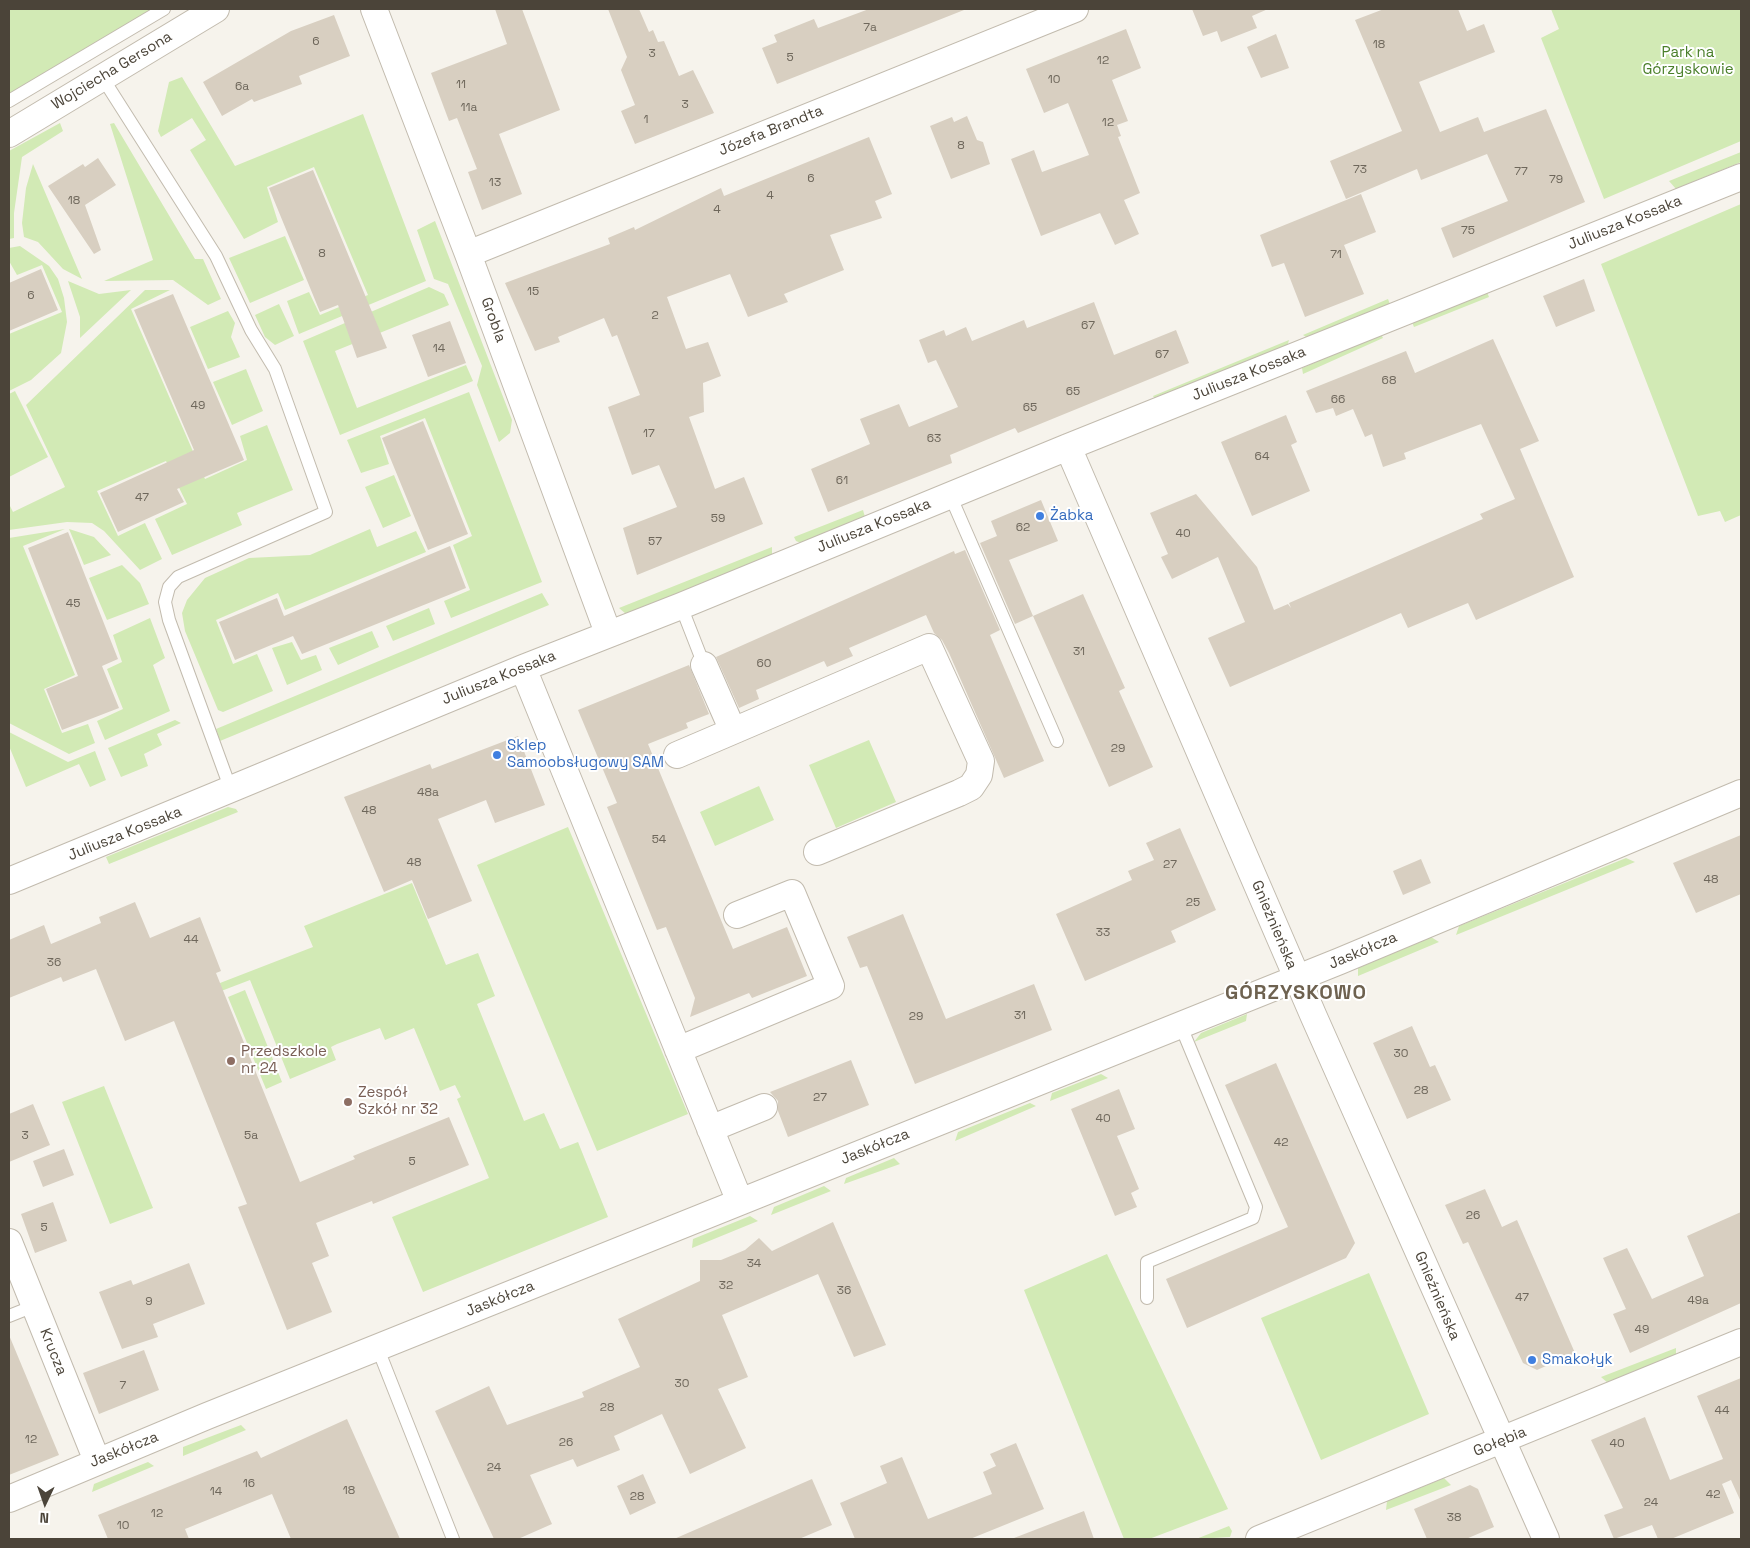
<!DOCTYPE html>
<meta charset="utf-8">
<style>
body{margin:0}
#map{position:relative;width:1750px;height:1548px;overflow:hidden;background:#f6f3ec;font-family:"Space Grotesk",sans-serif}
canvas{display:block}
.frame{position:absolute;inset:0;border:10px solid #4b4439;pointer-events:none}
.north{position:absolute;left:20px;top:1478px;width:50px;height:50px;-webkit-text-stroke:4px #fff;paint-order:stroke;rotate:183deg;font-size:14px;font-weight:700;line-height:20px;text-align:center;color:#4b4439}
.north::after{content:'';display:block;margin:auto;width:18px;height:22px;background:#4b4439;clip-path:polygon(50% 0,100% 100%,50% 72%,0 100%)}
</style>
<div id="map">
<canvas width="1750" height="1548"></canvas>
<div class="frame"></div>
<div class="north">N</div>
</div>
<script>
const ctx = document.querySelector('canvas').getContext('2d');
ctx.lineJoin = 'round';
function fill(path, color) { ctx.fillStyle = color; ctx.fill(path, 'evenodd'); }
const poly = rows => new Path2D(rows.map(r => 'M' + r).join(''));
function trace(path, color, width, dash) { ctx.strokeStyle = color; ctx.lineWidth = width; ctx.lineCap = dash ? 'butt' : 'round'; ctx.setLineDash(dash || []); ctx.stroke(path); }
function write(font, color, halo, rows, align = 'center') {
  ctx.font = font + ' "Space Grotesk",sans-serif'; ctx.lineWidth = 4; ctx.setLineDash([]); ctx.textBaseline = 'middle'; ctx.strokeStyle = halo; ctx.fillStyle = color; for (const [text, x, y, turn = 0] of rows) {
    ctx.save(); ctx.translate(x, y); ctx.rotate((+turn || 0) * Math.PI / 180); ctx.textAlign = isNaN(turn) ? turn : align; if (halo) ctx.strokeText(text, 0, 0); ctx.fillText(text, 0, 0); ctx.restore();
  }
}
fill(poly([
 [9,9,170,9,9,105],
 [1551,9,1741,9,1741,141,1604,199,1541,38,1559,29],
 [182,77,235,166,363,114,426,281,299,334,287,301,309,292,320,315,368,295,314,167,267,187,278,222,244,239,190,150,206,140,192,118,161,137,158,131,169,82],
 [60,123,63,131,22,157,14,213,14,238,9,239,9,151],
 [114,123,195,259,203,259,221,299,208,305,173,280,104,281,153,260,110,124],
 [1741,152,1741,162,1676,189,1669,181],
 [33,164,82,279,63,269,38,242,24,237,22,223,26,188],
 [1741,204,1741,515,1725,522,1720,511,1698,516,1601,264],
 [435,221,512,420,510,433,499,442,477,385,482,366,448,284,434,279,417,230],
 [285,236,304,280,250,303,229,258],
 [20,246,49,266,58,279,64,298,67,322,61,353,31,380,9,391,9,334,62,312,42,265,17,275,9,261,9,248],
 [68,281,99,294,131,290,80,338,80,317],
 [429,287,444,294,449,305,335,351,357,408,466,365,473,381,340,435,303,341],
 [145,290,170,290,131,309,205,479,247,460,240,436,267,425,293,490,237,513,242,525,172,555,155,519,187,504,166,461,97,491,118,536,145,523,162,559,140,570,104,531,92,523,67,522,9,530,9,504,13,512,65,487,26,405],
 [1487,292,1489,297,1414,327,1412,322],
 [1388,299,1391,307,1311,340,1303,335],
 [279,304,294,336,275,345,265,337,255,315],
 [228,311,235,323,231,337,240,357,208,369,190,327],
 [1381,334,1383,338,1303,374,1302,368],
 [1289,340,1286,350,1157,403,1153,396],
 [246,369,263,411,232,425,213,382],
 [15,391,48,457,9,477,9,394],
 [469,392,542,582,451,618,444,601,470,590,453,545,472,536,425,418,380,436,389,464,361,473,347,440],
 [394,475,411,516,383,528,365,487],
 [863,510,865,517,803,544,796,541,794,537],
 [65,529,23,546,75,675,44,689,62,733,88,724,95,743,69,754,9,723,9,538],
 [69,529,94,537,111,555,84,565],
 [370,529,377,547,416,531,426,552,285,610,278,593,216,620,233,664,257,654,273,691,223,712,218,710,185,631,182,613,187,600,205,578,249,558,310,555],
 [772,547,772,557,626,614,619,608],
 [122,565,140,583,149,604,107,620,89,578],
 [542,593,549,605,220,741,216,729],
 [429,608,435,624,393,641,386,626],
 [150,618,165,658,153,665,170,711,105,740,97,721,123,709,107,669,122,662,113,635],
 [372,631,379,647,338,665,329,648],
 [292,642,301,660,316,655,322,670,287,685,272,648],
 [175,720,181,723,157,734,162,745,144,754,148,766,121,777,108,748],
 [9,732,68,762,95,751,106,780,90,787,79,764,26,787,9,746],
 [869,740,896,802,836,828,809,765],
 [759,786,774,820,715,846,700,812],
 [228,807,236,809,238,812,109,864,106,857],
 [568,827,688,1114,597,1151,477,865],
 [1626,858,1635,862,1456,935,1459,926],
 [412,883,446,965,478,953,495,996,477,1004,524,1121,544,1113,560,1149,578,1142,608,1217,423,1292,392,1217,489,1178,457,1099,461,1097,455,1085,440,1091,414,1028,385,1040,380,1028,337,1044,331,1047,336,1060,290,1079,250,980,161,1014,158,1007,313,947,304,926],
 [1431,937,1439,942,1358,976,1358,968],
 [245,990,282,1082,266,1089,228,997],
 [1247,1014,1246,1021,1194,1042,1201,1033],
 [1101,1074,1108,1078,1050,1101,1052,1093],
 [104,1086,153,1208,110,1224,62,1102],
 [1030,1103,1036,1106,955,1141,958,1132],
 [894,1158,900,1164,844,1184,846,1178],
 [824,1186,831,1191,771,1215,774,1207],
 [750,1216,758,1221,692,1248,693,1239],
 [1107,1254,1228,1509,1149,1539,1124,1539,1024,1290],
 [1369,1273,1429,1414,1321,1460,1261,1318],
 [1676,1348,1676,1358,1609,1384,1601,1377],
 [241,1425,246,1430,183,1456,183,1447],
 [148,1462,154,1466,92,1492,94,1484],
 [1444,1478,1451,1485,1386,1510,1387,1501],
 [1229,1526,1232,1531,1230,1537,1196,1539]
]), '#d2eab5');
fill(poly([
 [495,9,522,9,560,110,499,134,522,194,482,210,468,172,477,169,457,118,449,121,431,73,507,44],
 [608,9,639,9,649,32,653,30,658,42,664,41,679,76,693,70,714,113,635,144,621,111,635,105,621,70,627,57],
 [869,9,964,10,777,84,762,48,777,42,774,35,814,19,818,28],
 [1192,9,1268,9,1252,16,1257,28,1221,42,1217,31,1203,36],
 [1384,9,1458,9,1467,31,1484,24,1495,52,1419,82,1440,132,1478,117,1484,132,1546,109,1585,202,1453,258,1441,228,1508,201,1487,154,1421,180,1417,169,1346,199,1330,161,1402,131,1355,20],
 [334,15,350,56,299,76,302,84,254,102,252,99,222,116,203,82,291,31],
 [1126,29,1141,68,1112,80,1128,121,1117,125,1121,136,1118,137,1140,193,1124,200,1139,234,1115,245,1100,213,1041,236,1011,159,1034,150,1042,172,1089,155,1068,103,1044,113,1026,69],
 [1276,34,1289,68,1261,78,1247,47],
 [967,116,977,140,983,142,990,164,951,179,930,126,952,117,954,122],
 [869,137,892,194,875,201,882,218,830,235,844,270,784,294,788,302,748,317,730,274,667,297,686,349,708,342,721,376,703,383,704,412,689,417,715,489,744,477,763,524,637,575,623,528,677,507,659,465,632,475,608,407,640,395,617,335,612,337,604,318,558,337,560,342,535,351,505,283,610,244,608,238,634,227,635,230,721,188,724,196],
 [98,158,116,185,85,205,101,250,94,254,48,186,83,164,85,167],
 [313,170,387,348,357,358,338,305,320,312,269,188],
 [1361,194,1376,232,1344,245,1364,294,1305,317,1284,263,1272,267,1260,235],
 [41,269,58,310,9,331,9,283],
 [1584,279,1595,311,1556,327,1543,296],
 [173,294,244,460,177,489,184,502,118,532,100,493,194,450,134,310],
 [1094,302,1114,355,1176,330,1189,363,1018,433,1015,428,950,455,952,463,828,512,811,469,870,444,860,419,899,404,909,427,958,407,936,360,928,363,919,340,944,330,946,336,966,327,972,341,1024,320,1027,328],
 [450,321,466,363,428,377,412,335],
 [1493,339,1539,441,1520,449,1574,577,1476,620,1468,603,1408,628,1401,613,1230,687,1208,638,1245,622,1218,557,1172,579,1161,557,1168,554,1150,513,1196,494,1257,567,1274,610,1288,604,1291,608,1289,603,1483,519,1480,514,1515,499,1481,424,1404,453,1406,459,1383,467,1372,434,1365,437,1353,409,1336,416,1333,408,1316,413,1306,391,1406,351,1415,373],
 [1286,415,1297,442,1291,445,1310,491,1252,516,1221,442],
 [423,421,468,534,428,550,382,438],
 [1041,500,1058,541,1009,560,1033,616,1015,624,980,543,997,536,991,521],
 [68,532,118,659,102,666,119,708,62,730,46,689,78,676,28,548],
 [450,546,466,588,302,654,293,636,235,660,219,622,277,598,284,616],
 [965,550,1000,630,990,635,1044,761,1004,778,949,653,942,640,934,633,926,615,849,648,853,656,827,667,824,661,756,690,759,699,739,708,716,657,954,551,955,554],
 [1083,594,1125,688,1119,691,1153,767,1109,787,1033,616],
 [689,665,709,714,686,723,688,728,648,744,733,949,787,927,807,976,752,998,749,993,690,1017,695,998,666,927,657,930,607,807,617,803,578,710],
 [518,736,545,805,495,823,486,800,438,819,472,901,428,919,412,880,384,892,344,797,430,764,432,769],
 [1180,828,1216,910,1171,931,1176,942,1085,981,1056,914,1132,880,1128,871,1154,860,1146,843],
 [1741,835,1741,894,1696,913,1673,863],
 [1421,859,1431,883,1403,895,1393,871],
 [135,902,150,938,200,917,221,971,216,973,300,1182,355,1159,353,1156,449,1117,469,1165,373,1204,372,1201,316,1223,329,1256,312,1263,332,1312,287,1330,238,1207,247,1204,174,1021,125,1041,96,969,63,982,61,977,9,998,9,940,44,925,51,944,101,923,99,917],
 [903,914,946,1019,1034,984,1052,1030,915,1084,867,966,860,968,847,937],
 [1412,1026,1430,1067,1435,1065,1451,1100,1407,1119,1373,1043],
 [851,1060,869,1105,788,1137,778,1111,778,1101,770,1092],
 [1276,1063,1355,1243,1346,1258,1187,1328,1166,1279,1288,1227,1225,1085],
 [1119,1089,1135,1129,1117,1136,1139,1189,1131,1193,1137,1207,1115,1216,1071,1109],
 [33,1104,50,1145,9,1162,9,1114],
 [64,1149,74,1175,43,1187,33,1161],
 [1485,1189,1502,1227,1517,1220,1575,1353,1537,1370,1523,1363,1468,1242,1463,1244,1445,1205],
 [53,1202,67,1241,35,1253,21,1214],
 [1741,1212,1741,1303,1630,1353,1613,1314,1626,1309,1603,1258,1627,1248,1652,1299,1704,1276,1687,1236],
 [833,1222,886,1345,854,1357,818,1274,722,1315,748,1377,718,1389,746,1448,690,1474,662,1414,614,1436,620,1450,577,1467,573,1459,530,1475,552,1524,518,1539,494,1539,435,1411,489,1386,507,1425,584,1397,582,1392,640,1367,618,1319,700,1281,700,1260,721,1260,745,1250,759,1238,772,1251],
 [189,1263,205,1304,153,1324,158,1337,122,1349,99,1292,131,1280,133,1285],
 [9,1335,59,1455,9,1475],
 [144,1350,159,1390,99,1414,83,1373],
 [1741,1378,1741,1502,1731,1480,1722,1484,1734,1513,1671,1539,1658,1539,1652,1525,1614,1539,1604,1515,1623,1508,1591,1440,1645,1417,1670,1480,1723,1459,1697,1396],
 [347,1419,400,1539,291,1539,272,1494,185,1529,189,1539,108,1539,98,1515,257,1451,261,1458],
 [1016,1443,1044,1509,970,1539,855,1539,840,1503,887,1483,880,1466,902,1457,928,1519,992,1494,983,1472,996,1466,990,1454],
 [643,1474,656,1503,630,1515,617,1486],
 [812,1479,832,1525,799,1539,674,1539],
 [1470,1485,1478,1489,1494,1527,1466,1539,1427,1539,1414,1509],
 [1084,1511,1094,1539,1015,1539,1014,1538]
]), '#d8cfc1');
const service = poly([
 [102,77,216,256,251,330,275,369,326,512,178,577,169,587,165,602,169,620,231,790],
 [9,101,164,9],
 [950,495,1057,741],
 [681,606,704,665],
 [1147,1298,1147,1262,1253,1218,1256,1207,1180,1024],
 [9,1316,34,1306],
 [378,1349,453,1539]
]);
const minor = poly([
 [374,9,468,254,608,633],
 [9,134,216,9],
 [468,254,1075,9],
 [1068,447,1314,1017,1546,1539],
 [523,668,740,1202],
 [733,731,929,647,981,761,979,775,971,787,959,793,817,852],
 [677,755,733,731,704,665],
 [9,881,523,668,681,606,1068,447,1741,177],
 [678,1050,831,986,792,893,737,915],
 [710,1129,764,1107],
 [9,1242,97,1461],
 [9,1499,207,1416,1340,961,1741,793],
 [1259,1539,1741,1342]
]);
trace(service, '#c2bbae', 14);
trace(minor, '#c2bbae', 28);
trace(service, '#fff', 12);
trace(minor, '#fff', 26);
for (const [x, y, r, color] of [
 [1040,516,5,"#3f7fe0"],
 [497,755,5,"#3f7fe0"],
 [231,1061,5,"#8d6e63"],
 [348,1102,5,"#8d6e63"],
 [1532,1360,5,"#3f7fe0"]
]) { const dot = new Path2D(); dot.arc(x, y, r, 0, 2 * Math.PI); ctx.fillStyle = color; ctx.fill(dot); trace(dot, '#fff', 2); }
write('12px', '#6e675b', null, [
 ["7a",870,28],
 ["6",316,42],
 ["18",1379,45],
 ["3",652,54],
 ["5",790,58],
 ["12",1103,61],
 ["10",1054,80],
 ["11",461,85],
 ["6a",242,87],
 ["3",685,105],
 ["11a",469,108],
 ["1",646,120],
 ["12",1108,123],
 ["8",961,146],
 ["73",1360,170],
 ["77",1521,172],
 ["6",811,179],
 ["79",1556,180],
 ["13",495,183],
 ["4",770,196],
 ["18",74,201],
 ["4",717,210],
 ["75",1468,231],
 ["8",322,254],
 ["71",1336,255],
 ["15",533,292],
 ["6",31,296],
 ["2",655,316],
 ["67",1088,326],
 ["14",439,349],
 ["67",1162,355],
 ["68",1389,381],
 ["65",1073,392],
 ["66",1338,400],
 ["49",198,406],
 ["65",1030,408],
 ["17",649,434],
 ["63",934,439],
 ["64",1262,457],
 ["61",842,481],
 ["47",142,498],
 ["59",718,519],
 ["62",1023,528],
 ["40",1183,534],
 ["57",655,542],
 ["45",73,604],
 ["31",1079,652],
 ["60",764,664],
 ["29",1118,749],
 ["48a",428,793],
 ["48",369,811],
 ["54",659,840],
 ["48",414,863],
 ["27",1170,865],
 ["48",1711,880],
 ["25",1193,903],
 ["33",1103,933],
 ["44",191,940],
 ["36",54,963],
 ["31",1020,1016],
 ["29",916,1017],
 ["30",1401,1054],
 ["28",1421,1091],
 ["27",820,1098],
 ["40",1103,1119],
 ["3",25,1136],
 ["5a",251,1136],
 ["42",1281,1143],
 ["5",412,1162],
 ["26",1473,1216],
 ["5",44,1228],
 ["34",754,1264],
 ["32",726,1286],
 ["36",844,1291],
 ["47",1522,1298],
 ["49a",1698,1301],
 ["9",149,1302],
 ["49",1642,1330],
 ["30",682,1384],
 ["7",123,1386],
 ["28",607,1408],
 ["44",1722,1411],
 ["12",31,1440],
 ["26",566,1443],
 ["40",1617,1444],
 ["24",494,1468],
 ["16",249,1484],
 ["18",349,1491],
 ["14",216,1492],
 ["42",1713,1495],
 ["28",637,1497],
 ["24",1651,1503],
 ["12",157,1514],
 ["38",1454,1518],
 ["10",123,1526]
]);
write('15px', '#4a7f2a', '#fff', [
 ["Park na",1688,53],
 ["Górzyskowie",1688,70]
]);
write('15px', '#4b4439', '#fff', [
 ["Wojciecha Gersona",112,71,-31],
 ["Józefa Brandta",771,131,-22],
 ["Juliusza Kossaka",1625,223,-22],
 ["Grobla",493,320,70],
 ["Juliusza Kossaka",1249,374,-22],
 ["Juliusza Kossaka",874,526,-22],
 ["Juliusza Kossaka",499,678,-22],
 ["Juliusza Kossaka",125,834,-22],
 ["Gnieźnieńska",1274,925,67],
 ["Jaskółcza",1363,951,-23],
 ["Jaskółcza",875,1147,-22],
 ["Gnieźnieńska",1437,1296,67],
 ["Jaskółcza",500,1299,-22],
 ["Krucza",53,1352,68],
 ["Gołębia",1500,1442,-22],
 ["Jaskółcza",124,1450,-22]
]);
write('15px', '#366cbe', '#fff', [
 ["Żabka",1050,516],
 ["Sklep",507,746],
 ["Samoobsługowy SAM",507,763],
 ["Smakołyk",1542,1360]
], 'left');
write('15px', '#785e54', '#fff', [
 ["Przedszkole",241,1052],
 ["nr 24",241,1069],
 ["Zespół",358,1093],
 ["Szkół nr 32",358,1110]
], 'left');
ctx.letterSpacing = '1px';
write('bold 20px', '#6e6250', '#fff', [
 ["GÓRZYSKOWO",1296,994]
]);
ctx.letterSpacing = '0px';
</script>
